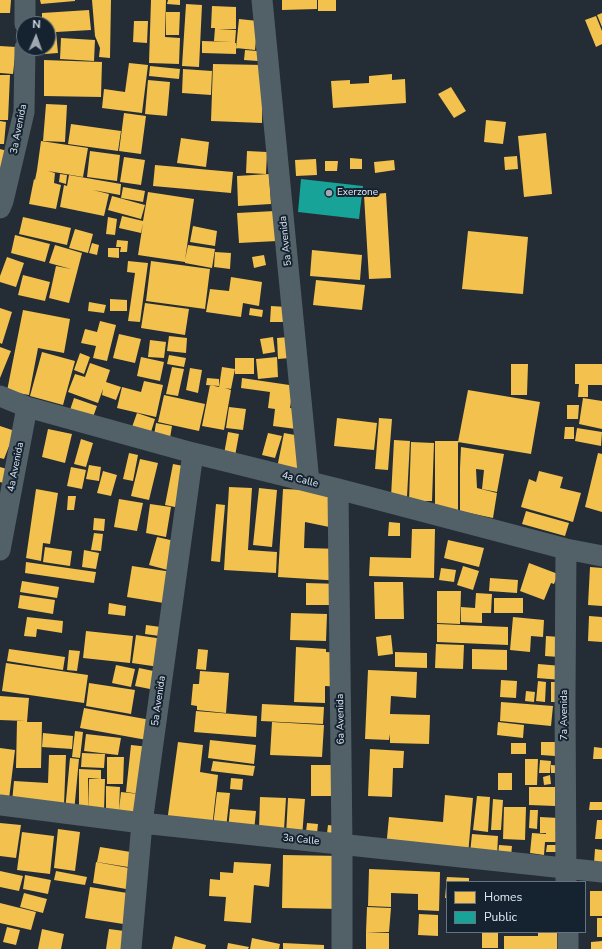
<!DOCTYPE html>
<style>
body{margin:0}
#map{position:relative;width:602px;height:949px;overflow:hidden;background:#242c35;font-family:"Nunito Sans",sans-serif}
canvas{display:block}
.legend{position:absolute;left:446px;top:881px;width:140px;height:52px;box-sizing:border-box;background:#152331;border:1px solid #677380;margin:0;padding:5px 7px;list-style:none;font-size:12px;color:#e3ecf6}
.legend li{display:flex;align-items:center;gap:8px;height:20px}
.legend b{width:20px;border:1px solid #677380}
.north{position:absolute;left:16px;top:16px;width:40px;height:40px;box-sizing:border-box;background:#152331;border:1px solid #677380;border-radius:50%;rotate:2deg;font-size:11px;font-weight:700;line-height:16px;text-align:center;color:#e3ecf6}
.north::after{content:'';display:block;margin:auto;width:14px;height:18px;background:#a0a9b2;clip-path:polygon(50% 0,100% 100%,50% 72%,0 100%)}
</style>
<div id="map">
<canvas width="602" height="949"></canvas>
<ul class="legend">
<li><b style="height:11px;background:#f2c14e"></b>Homes</li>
<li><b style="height:11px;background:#17a398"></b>Public</li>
</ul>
<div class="north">N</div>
</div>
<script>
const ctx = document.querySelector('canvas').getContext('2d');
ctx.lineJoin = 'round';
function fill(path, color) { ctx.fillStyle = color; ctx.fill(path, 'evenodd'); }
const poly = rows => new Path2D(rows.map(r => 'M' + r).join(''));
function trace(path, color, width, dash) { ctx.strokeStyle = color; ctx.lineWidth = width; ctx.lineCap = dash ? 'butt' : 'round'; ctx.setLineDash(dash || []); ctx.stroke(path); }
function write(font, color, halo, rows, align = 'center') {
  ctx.font = font + ' "Nunito Sans",sans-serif'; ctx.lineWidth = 4; ctx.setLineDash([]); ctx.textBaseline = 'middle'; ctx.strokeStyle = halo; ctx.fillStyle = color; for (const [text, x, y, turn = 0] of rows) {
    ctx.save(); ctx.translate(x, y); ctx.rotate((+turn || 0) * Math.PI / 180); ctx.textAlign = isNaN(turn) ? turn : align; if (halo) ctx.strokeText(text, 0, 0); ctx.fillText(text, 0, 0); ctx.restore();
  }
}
fill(poly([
 [0,0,11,0,10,13,0,13],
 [40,0,75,0,75,1,41,4],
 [92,0,111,0,110,58,99,57,100,48,95,36],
 [151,0,166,0,165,37,180,38,179,64,149,63],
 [168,0,180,0,180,5,167,4],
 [282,0,317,0,317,9,282,10],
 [318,0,336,0,336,11,318,11],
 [186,4,202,5,199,67,182,66],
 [212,6,236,7,236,29,218,29,236,30,235,43,236,43,236,54,202,53,202,41,232,42,214,41,215,28,211,28],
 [89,10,91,30,56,32,58,53,45,54,44,48,48,48,48,24,42,24,42,13],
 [166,12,180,12,179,35,166,35],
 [602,13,602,27,597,15],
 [596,16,602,31,602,44,596,47,585,20],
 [239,19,258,21,255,50,236,48],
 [134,21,148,21,147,43,133,42],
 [61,38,95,40,94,61,60,59],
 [0,46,16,47,13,74,0,73],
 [245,50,258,51,258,61,244,60],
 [44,60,102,62,101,97,44,96],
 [129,63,148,65,142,113,102,108,104,89,125,92],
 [213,64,263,65,262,123,211,121],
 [150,66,180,69,179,79,149,76],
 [183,69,212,71,211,95,182,93],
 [392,74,392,80,405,79,406,103,333,108,331,81,350,80,350,84,369,83,369,76],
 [0,75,10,75,8,120,0,120],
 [148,80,170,82,167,116,145,114],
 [451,87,466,111,454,118,438,94],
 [46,104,67,105,65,142,43,141],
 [124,113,146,116,141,154,119,151],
 [486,120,506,122,503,144,484,142],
 [0,121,6,122,4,144,0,144],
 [71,124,121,131,118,151,68,144],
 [546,133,552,194,524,197,518,136],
 [181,138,209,142,206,167,177,163],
 [41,141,88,148,83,177,48,171,55,173,54,183,61,185,56,209,29,204,34,179,35,180,37,170],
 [0,149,7,151,0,170],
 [90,151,120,155,117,181,87,177],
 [247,151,267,152,266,174,246,173],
 [517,156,518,169,505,170,504,157],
 [124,157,145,160,141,185,120,182],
 [350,158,362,159,362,169,350,169],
 [316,159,317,175,296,176,295,160],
 [394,160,395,170,375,173,374,162],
 [325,161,338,161,337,171,325,171],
 [155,165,233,172,231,193,153,186],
 [60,174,67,175,66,184,59,182],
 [269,174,271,204,238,206,237,176],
 [69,175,121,184,120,195,93,190,109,194,104,216,60,207,64,185,67,186],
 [123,187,145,191,143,202,121,198],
 [148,192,194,199,185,260,188,245,215,249,212,268,185,263,185,262,138,255,143,223,141,233,119,228,122,216,143,221],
 [386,193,391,278,369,279,364,195],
 [112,196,145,205,141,219,108,210],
 [275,211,277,241,239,243,237,213],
 [23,217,71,228,67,245,19,234],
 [108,217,117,219,115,235,106,234],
 [193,226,217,231,215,246,190,242],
 [75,229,93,234,88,253,69,248],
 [468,231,528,237,523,294,462,289],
 [15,235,50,244,45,262,11,253],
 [117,240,128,241,127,252,120,252,121,247,116,247],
 [92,243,99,245,97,255,89,253],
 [55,245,82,253,69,303,49,298,56,266,71,269,49,263],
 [108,248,119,248,119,258,108,257],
 [312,250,362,255,360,280,310,276],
 [215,252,231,253,230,269,214,267],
 [264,255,266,265,254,268,252,257],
 [7,257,24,263,16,287,0,282,0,276],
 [128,261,148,263,140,322,128,321,135,273,127,272],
 [151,261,210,269,205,309,146,301],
 [23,275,50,282,45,301,18,295],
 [231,277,262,282,259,306,243,303,241,317,206,312,210,289,229,291],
 [316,280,365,285,362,310,313,305],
 [110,299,127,300,127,311,110,311],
 [89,302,106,305,104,313,88,311],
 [145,303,189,309,185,335,141,328],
 [271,306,287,307,286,322,270,322],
 [0,308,12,312,2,344,0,343],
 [250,308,263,310,262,317,249,315],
 [23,310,70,319,64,353,38,348,29,395,7,391],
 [100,321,116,325,107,361,93,358,96,346,81,343,85,329,97,332],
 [119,334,141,339,135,363,113,358],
 [169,336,187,338,186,353,167,351],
 [273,337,275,352,263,354,260,339],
 [289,337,290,358,278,359,277,338],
 [150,340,166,342,164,358,148,357],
 [0,347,11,351,0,378],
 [42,352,75,361,63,405,30,396],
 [80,353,90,357,84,374,74,370],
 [169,355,186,358,184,367,167,364],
 [141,357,164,362,160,381,137,376],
 [277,357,278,377,258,379,256,359],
 [235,358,254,358,254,374,235,374],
 [90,363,110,370,106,382,121,387,116,400,102,395,103,389,98,403,68,392,75,374,85,377],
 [511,364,528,364,527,395,511,395],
 [575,364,602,364,602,385,588,385,588,397,578,397,579,384,575,384],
 [172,367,184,369,178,396,166,394],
 [222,367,235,369,231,389,225,388,231,390,224,430,202,426,210,385,219,387],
 [190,368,202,370,198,393,186,390],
 [207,378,219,379,219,386,206,385],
 [242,378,296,386,292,395,290,408,298,409,296,429,273,426,275,409,268,408,270,392,241,388],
 [144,381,163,385,156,417,117,408,122,387,141,392],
 [468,390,540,402,531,454,458,442],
 [164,395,205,404,199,431,158,422],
 [74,398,97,406,93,417,70,410],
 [583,398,602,401,602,429,579,424],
 [567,405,579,405,578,419,567,419],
 [229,407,246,409,243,430,226,428],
 [137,413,155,419,151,432,132,427],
 [337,418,377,423,374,450,334,446],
 [379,418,392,419,388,470,375,469],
 [156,423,172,426,170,438,154,435],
 [0,426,15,431,4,459,0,458],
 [565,427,574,427,574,439,564,439],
 [577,428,602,432,601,446,575,441],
 [48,429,72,434,65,463,42,457],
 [228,432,239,434,235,456,224,454],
 [268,433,282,436,275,458,262,455],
 [284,433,306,437,298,477,276,473],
 [81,439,93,443,86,467,74,464],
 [394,440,410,441,407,497,391,497],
 [435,441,458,441,458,511,435,511],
 [411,442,434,443,432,501,409,501],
 [461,447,504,454,497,492,482,489,484,470,476,469,477,488,497,493,493,518,460,511,460,468],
 [129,453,138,455,133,481,123,479],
 [598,453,602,454,602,512,585,507],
 [140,459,158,463,149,500,131,496],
 [173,464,199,469,190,510,165,505],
 [89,465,101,467,99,481,86,479],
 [0,467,14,471,10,485,0,482],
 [71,467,86,470,82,489,67,486],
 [103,471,117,475,111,496,97,493],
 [539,471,563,477,560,488,581,493,573,522,521,507,529,479,536,482],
 [229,487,252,488,248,550,277,552,276,573,224,570],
 [259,488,277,490,272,547,253,545],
 [36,489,58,493,50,544,43,543,41,561,26,558],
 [283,489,307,490,345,500,339,529,305,522,304,548,343,549,342,581,278,577],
 [68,496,76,496,74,510,67,510],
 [119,499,143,503,137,531,114,527],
 [150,504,171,507,166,537,146,533],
 [216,504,225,505,220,562,211,561],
 [526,511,569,523,565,536,522,524],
 [94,518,105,519,104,531,93,530],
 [389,522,400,523,400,536,388,536],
 [412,529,435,529,434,578,369,576,370,557,411,558],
 [94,533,103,534,101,551,91,550],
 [157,537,188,544,176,605,127,597,132,566,179,573,149,565],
 [448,540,484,548,479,567,444,558],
 [45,547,72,551,70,566,43,562],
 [84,550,99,553,96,569,82,567],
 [26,562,96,572,94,583,25,573],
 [529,563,558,574,554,584,551,583,544,600,520,591],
 [463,566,479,571,473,590,457,585],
 [590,567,602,568,602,606,588,605],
 [441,568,456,570,454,582,439,580],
 [490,578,518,580,517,593,489,591],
 [22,581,59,587,57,598,20,592],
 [374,582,403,582,404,619,375,619],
 [306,583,341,584,340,605,306,605],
 [437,591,461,591,460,624,437,623],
 [476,593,492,594,491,613,482,613,482,623,461,622,461,607,475,608],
 [20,595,55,600,53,614,18,608],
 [494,598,523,598,523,613,494,613],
 [109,603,126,606,125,616,108,614],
 [291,613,327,614,326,641,290,640],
 [589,616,602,617,602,642,588,641],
 [27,617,63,621,62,633,37,629,36,637,24,636],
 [513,617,544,620,543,637,531,636,530,652,510,650],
 [437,624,508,627,508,645,437,642],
 [146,625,175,629,174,638,145,634],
 [86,631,133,636,130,663,83,658],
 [136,635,170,640,166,668,132,663],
 [391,635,393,654,378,656,376,637],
 [546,636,560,637,559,657,545,656],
 [436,644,464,645,463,669,435,668],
 [296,647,326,649,326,652,343,653,341,687,325,686,325,703,294,702],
 [9,649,65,657,63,670,7,661],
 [198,649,208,650,206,670,196,669],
 [472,649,507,650,507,670,472,669],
 [69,650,80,651,77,671,67,670],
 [395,652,427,653,427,668,395,667],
 [6,663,88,675,84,703,2,691],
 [538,664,562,666,562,680,537,678],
 [116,665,135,669,131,687,112,683],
 [139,668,168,674,165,692,135,686],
 [368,670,417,672,416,698,391,696,390,714,430,715,429,744,390,743,390,734,389,740,365,739],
 [200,671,229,673,226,713,197,710,197,706,191,705,193,684,199,684],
 [501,680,517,681,516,698,500,697],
 [538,681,546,682,545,702,536,701],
 [551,682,558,682,557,702,551,702],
 [89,683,135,690,131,714,86,706],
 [526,691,535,692,534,702,525,701],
 [0,696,29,698,27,722,42,722,41,768,16,768,17,721,25,721,0,720],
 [501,702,553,706,551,726,500,721],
 [262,704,324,707,323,724,261,721],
 [84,708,162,722,158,742,80,728],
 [196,711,257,716,256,737,194,732],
 [272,722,324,725,322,757,270,755],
 [498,722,524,725,523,738,497,735],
 [75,731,83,732,80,758,72,757],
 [43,733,73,736,72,749,42,747],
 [86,734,121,738,118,755,84,751],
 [210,740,256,745,254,764,208,758],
 [178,742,203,745,200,772,218,775,212,828,167,822],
 [541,742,555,742,555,756,541,755],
 [511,743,526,743,526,754,511,754],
 [131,745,159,748,151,817,106,816,106,786,120,787,119,810,121,792,147,795,126,792],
 [594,747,602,748,602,759,593,759],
 [0,748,15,750,9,799,0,797],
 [370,749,404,751,403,768,393,768,392,797,368,796],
 [82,753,105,754,104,768,81,767],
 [49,755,66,755,64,805,12,802,14,781,48,783],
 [107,757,124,757,123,784,107,784],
 [70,758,79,759,74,812,65,811],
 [525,759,538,759,537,785,525,785],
 [540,760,551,761,550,773,539,773],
 [213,761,255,766,253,776,211,771],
 [311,765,343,765,343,796,311,796],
 [551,765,563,766,562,773,551,773],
 [79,769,101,770,101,779,88,778,88,813,79,813],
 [498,773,512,773,512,790,498,790],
 [550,775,551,784,544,785,543,777],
 [231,778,243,779,242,790,230,789],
 [89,779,105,779,104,811,88,811],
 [529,787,555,787,555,806,529,805],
 [217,792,230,793,226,828,213,826],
 [445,795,473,798,468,855,386,848,389,817,443,822],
 [477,796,490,797,488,832,473,830],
 [260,797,286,798,284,830,259,829],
 [288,798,305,799,302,837,286,835],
 [493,799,503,800,501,830,491,830],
 [590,802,602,802,602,810,589,810],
 [504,807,526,807,525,840,503,839],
 [230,809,256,811,254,831,228,830],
 [530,810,538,810,537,829,529,828],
 [540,817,559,818,558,842,545,842,544,855,530,853,532,833,546,834,546,833,540,833],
 [597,820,602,820,602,839,595,839],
 [0,823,21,825,16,858,0,856],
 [307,823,318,824,316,842,305,841],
 [328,825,338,826,326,842],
 [58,829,80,832,75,871,54,868],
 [22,832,54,836,50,874,17,870],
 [472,834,498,836,497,856,470,853],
 [499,845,512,846,511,857,498,856],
 [547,845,556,845,557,852,546,852],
 [100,847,137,853,134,868,97,862],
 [595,849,602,850,602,864,594,863],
 [283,855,343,856,342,909,282,908],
 [96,862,140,870,137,891,93,883],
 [234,862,271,864,269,887,254,885,251,923,224,921,226,897,209,896,210,879,220,880,220,872,233,873],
 [369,869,440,872,439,911,418,910,418,894,391,893,391,907,368,906],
 [0,871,23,876,19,891,0,887],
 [56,871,87,877,85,885,54,880],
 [25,875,51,880,48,894,23,889],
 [447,877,469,878,469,882,446,882],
 [90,887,140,895,136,926,85,918],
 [446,887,447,887,447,898,445,898],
 [590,891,602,891,602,916,590,916],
 [24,893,47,899,43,913,20,907],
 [0,903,36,912,31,930,0,923],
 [367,907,391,908,389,932,366,932],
 [419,914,438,915,438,936,418,935],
 [597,918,602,918,602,937,597,937],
 [7,927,20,930,16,945,3,942],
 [42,929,64,934,61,949,38,949],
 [109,929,132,932,130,949,106,949],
 [366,932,389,933,389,949,366,949],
 [482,932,498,932,498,948,482,948],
 [538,932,557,932,557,949,504,949,504,936,538,936],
 [175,936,206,945,205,949,172,949],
 [252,938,280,944,279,949,250,949],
 [602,941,602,949,591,949,591,942],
 [228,943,249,947,248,949,227,949],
 [283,943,324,945,324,949,283,949]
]), '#f2c14e');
fill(poly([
 [301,179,363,186,359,219,298,212]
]), '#17a398');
trace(poly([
 [262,0,309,482],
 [25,24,25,0],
 [0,208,3,201,24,112,25,48],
 [0,396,27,407,193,453,338,489,566,549,602,556],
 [338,489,342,845,342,949],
 [0,550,27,407],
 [0,805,142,823,602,872],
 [566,882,565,700,566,549],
 [568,932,568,949],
 [131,949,142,823,193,453]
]), '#526168', 21);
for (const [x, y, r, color] of [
 [329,193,4,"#a0a9b2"]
]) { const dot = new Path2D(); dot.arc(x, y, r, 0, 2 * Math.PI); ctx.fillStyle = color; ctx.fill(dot); trace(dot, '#152331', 1.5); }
write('10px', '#e3ecf6', '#152331', [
 ["3a Avenida",19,129,-79],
 ["5a Avenida",286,241,-96],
 ["4a Avenida",16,467,-79],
 ["4a Calle",300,480,14],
 ["5a Avenida",159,701,-82],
 ["7a Avenida",565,715,-90],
 ["6a Avenida",341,719,-91],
 ["3a Calle",301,840,6]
]);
write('10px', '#e3ecf6', '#152331', [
 ["Exerzone",337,193]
], 'left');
</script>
